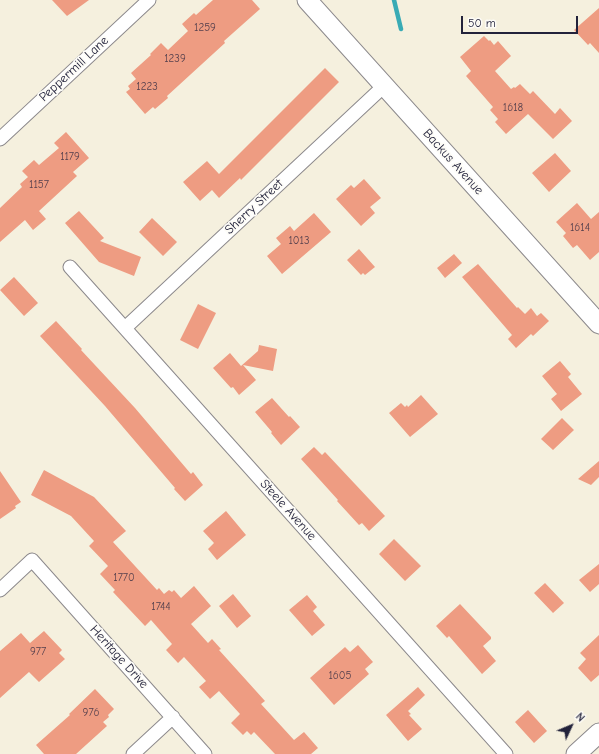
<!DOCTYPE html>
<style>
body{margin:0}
#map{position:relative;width:599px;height:754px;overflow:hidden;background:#f5f0de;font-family:"Comic Neue",sans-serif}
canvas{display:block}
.north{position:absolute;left:551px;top:706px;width:40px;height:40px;-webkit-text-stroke:3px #fdfcf7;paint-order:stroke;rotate:46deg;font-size:11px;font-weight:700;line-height:16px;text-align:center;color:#22223b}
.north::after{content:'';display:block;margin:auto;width:14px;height:18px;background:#22223b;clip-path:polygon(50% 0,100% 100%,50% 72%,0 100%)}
.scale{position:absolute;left:461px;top:16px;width:117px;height:18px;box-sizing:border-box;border:2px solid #22223b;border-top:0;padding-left:5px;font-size:12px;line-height:14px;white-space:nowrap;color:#22223b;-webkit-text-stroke:3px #fdfcf7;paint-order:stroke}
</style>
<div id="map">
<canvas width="599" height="754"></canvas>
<div class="north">N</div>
<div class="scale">50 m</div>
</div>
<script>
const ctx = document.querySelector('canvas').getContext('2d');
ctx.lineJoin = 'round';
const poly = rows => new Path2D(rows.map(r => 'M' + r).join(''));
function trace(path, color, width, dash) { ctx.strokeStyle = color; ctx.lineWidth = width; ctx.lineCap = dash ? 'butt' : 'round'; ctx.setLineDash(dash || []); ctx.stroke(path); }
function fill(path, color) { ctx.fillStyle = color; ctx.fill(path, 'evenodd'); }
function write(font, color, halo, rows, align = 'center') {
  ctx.font = font + ' "Comic Neue",sans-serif'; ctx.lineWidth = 3.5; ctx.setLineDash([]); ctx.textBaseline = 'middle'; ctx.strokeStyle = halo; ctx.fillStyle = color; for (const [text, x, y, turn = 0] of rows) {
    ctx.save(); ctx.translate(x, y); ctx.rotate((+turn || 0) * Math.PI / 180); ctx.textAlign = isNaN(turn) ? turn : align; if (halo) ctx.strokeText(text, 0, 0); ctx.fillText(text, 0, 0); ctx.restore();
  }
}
trace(poly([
 [394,0,401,29]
]), '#39abb5', 4.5);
fill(poly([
 [52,0,89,0,67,16],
 [213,0,252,0,260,9,224,41,225,43,167,96,168,98,155,109,153,107,145,114,126,92,130,89,128,86,136,79,131,73,151,55,150,54,161,43,168,50,188,31,182,24,194,13,196,15],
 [599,8,599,53,590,43,588,45,574,30],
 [484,36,489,41,490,40,494,45,498,41,511,56,495,71,511,89,514,87,515,88,520,84,530,94,533,91,555,114,560,108,572,121,553,139,528,114,506,134,495,122,498,119,490,110,493,107,466,76,471,71,460,57],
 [325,68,339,82,241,180,240,178,219,198,212,190,200,201,183,182,207,161,219,174],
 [66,132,89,158,73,172,77,176,39,211,46,219,33,230,25,220,0,242,0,208,22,187,20,184,28,177,22,171,34,160,39,165,59,148,54,143],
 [555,153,571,171,549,192,532,173],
 [364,179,381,198,370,207,375,213,361,226,336,199,351,185,354,188],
 [577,203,591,219,599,212,599,252,590,260,577,245,573,248,563,236,566,233,556,222],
 [79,211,104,238,100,241,141,257,134,276,99,262,65,223],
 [314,213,331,232,282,274,267,256,281,244,276,238,290,226,294,231],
 [152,218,177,242,163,256,139,232],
 [359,249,375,267,365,275,363,273,361,275,347,260],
 [454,254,462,263,445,278,437,268],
 [478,264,517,308,518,307,525,314,531,308,537,316,541,313,549,321,533,336,531,334,516,348,508,339,512,335,462,277],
 [14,277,38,303,24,316,0,290],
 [198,304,216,313,198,349,180,340],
 [56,321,82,349,81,350,135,408,191,474,193,472,203,485,185,501,174,489,175,488,105,406,40,336],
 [259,345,277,349,273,371,243,365,256,380,239,395,233,387,231,388,213,368,230,353,241,366,258,351],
 [560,361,571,374,568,377,582,394,561,411,551,399,557,394,542,376],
 [421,395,438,414,410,437,389,413,401,403,405,407,407,405,408,407],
 [272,398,289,417,290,416,300,427,281,445,271,433,272,432,255,412],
 [562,418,574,430,553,450,541,439],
 [314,447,322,455,325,452,385,516,369,531,362,523,359,525,337,501,338,500,301,459],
 [599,461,599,477,591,485,578,479],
 [44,470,94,497,126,531,113,542,157,590,159,588,164,594,169,590,172,592,174,590,181,598,194,586,211,606,191,624,208,643,212,639,221,649,219,650,265,701,261,704,294,740,304,732,318,748,311,754,275,754,254,732,251,735,247,731,243,735,231,723,240,714,219,691,210,699,199,687,206,681,184,657,178,663,166,650,172,644,151,620,145,626,113,592,115,590,100,574,108,566,89,546,94,541,71,516,31,495],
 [0,471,21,502,15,506,16,508,0,519],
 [226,511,246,535,217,560,208,549,214,543,203,531],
 [394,539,421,566,405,581,379,554],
 [599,564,599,584,590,592,579,580],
 [545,583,564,603,553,613,534,593],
 [233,594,251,616,237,628,219,606],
 [307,595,317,607,313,611,325,625,312,636,289,610],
 [460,604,491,637,491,639,483,646,496,661,482,674,449,636,447,638,436,626],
 [44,631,62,650,59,653,65,659,39,682,29,672,0,698,0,651,21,633,30,643],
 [599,635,599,675,591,682,578,668,586,659,580,653],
 [358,645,373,662,365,669,369,674,334,705,310,678,345,647,350,652],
 [418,687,425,695,408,711,411,714,409,715,422,729,408,741,386,715],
 [95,689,114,709,108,715,109,717,103,722,107,726,76,754,44,754,36,745,70,715,69,714],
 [528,710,547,731,534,743,515,722]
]), '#ee9c82');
const street = poly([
 [0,139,149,0],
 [70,267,506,754],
 [125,328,384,86],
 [0,590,32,560,205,754],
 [133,754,173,717]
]);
const secondary = poly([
 [307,0,599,324],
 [576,754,599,733]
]);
trace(street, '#8c898c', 15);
trace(secondary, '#8c898c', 21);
trace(street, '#fff', 13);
trace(secondary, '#fff', 19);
write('11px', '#55404d', null, [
 ["1259",205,28],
 ["1239",175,59],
 ["1223",147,87],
 ["1618",513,108],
 ["1179",70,157],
 ["1157",39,185],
 ["1614",580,228],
 ["1013",299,241],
 ["1770",124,578],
 ["1744",161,607],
 ["977",38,652],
 ["1605",340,676],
 ["976",91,713]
]);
write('13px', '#22223b', '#fdfcf7', [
 ["Peppermill Lane",74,69,-43],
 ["Backus Avenue",453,162,48],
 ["Sherry Street",254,207,-43],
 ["Steele Avenue",288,510,48],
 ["Heritage Drive",119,657,48]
]);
</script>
